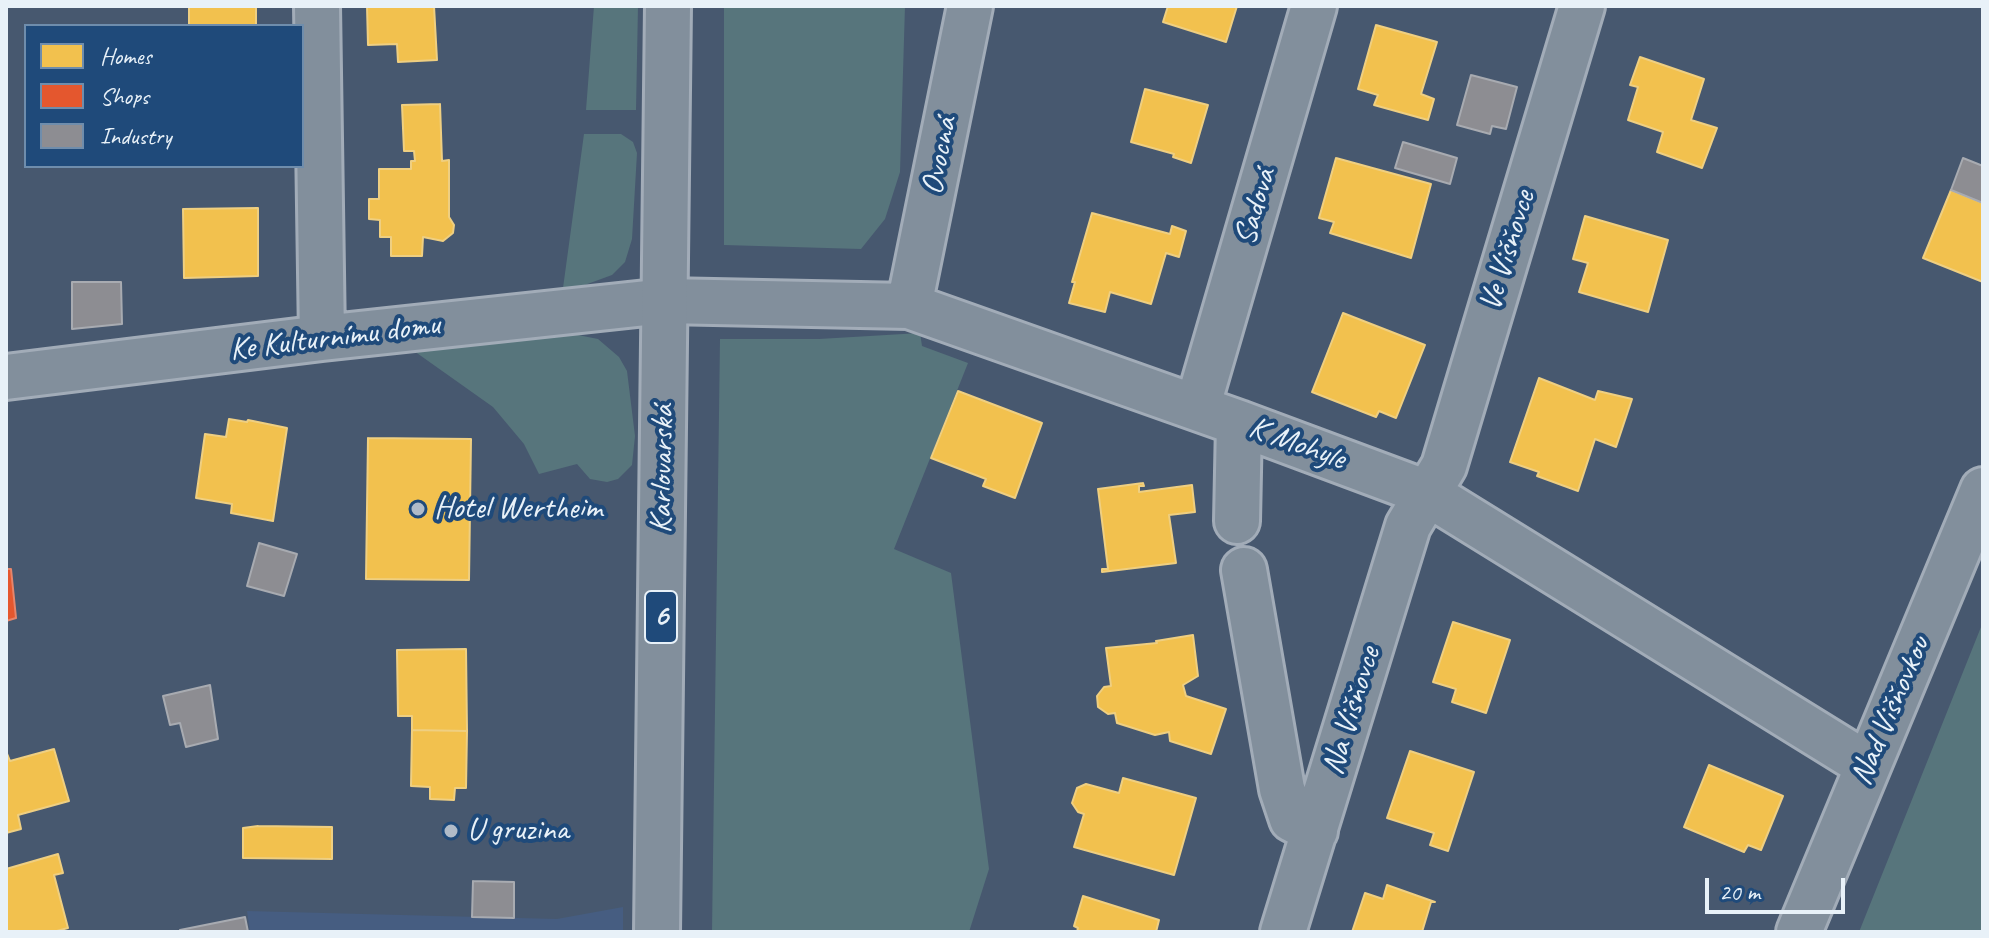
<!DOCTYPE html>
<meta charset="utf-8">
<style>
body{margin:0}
#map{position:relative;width:1989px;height:938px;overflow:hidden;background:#47586f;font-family:Caveat,sans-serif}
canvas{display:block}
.frame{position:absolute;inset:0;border:8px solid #e8f1f8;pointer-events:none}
.legend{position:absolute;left:24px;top:24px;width:280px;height:144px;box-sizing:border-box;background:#1f4a7a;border:2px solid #6f8dac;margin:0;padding:10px 14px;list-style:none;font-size:24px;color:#e8f1f8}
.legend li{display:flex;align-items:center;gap:16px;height:40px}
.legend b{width:40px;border:2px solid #6f8dac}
.scale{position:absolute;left:1705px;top:878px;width:140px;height:36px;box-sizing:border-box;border:4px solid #e8f1f8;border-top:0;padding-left:10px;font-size:24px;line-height:28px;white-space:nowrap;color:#e8f1f8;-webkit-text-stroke:6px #1f4a7a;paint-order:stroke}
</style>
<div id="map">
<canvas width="1989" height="938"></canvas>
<div class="frame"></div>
<ul class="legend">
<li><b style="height:22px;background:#f2c14e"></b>Homes</li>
<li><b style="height:22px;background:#e4572e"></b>Shops</li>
<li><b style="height:22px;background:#8d8d92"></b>Industry</li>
</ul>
<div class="scale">20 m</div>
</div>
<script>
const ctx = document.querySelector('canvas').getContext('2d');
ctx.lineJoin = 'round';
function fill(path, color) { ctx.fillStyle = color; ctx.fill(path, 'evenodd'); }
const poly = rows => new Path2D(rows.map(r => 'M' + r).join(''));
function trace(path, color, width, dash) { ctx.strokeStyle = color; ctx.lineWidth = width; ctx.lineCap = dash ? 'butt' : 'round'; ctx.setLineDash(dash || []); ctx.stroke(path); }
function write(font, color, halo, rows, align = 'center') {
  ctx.font = font + ' Caveat,sans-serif'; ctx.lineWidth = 8; ctx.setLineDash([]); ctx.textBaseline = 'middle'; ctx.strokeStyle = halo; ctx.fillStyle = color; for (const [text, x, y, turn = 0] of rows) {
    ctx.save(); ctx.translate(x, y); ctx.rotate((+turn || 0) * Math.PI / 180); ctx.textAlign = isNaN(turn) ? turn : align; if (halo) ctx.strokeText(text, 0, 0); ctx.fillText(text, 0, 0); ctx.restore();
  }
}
fill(poly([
 [623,907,623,932,250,932,247,911,557,919]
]), '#465d81');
fill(poly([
 [594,6,638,6,636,110,586,110],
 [724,6,905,6,900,172,885,219,861,249,724,245],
 [584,134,621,134,633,142,637,153,632,239,625,262,612,275,582,286,563,288],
 [563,332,598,339,619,357,627,371,635,436,632,465,618,479,607,482,590,479,577,464,539,474,524,444,493,407,414,351],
 [920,333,922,346,968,363,894,549,951,573,989,869,969,932,712,932,720,339,819,339],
 [1983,622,1983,932,1859,932]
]), '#57757c');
const homes = poly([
 [189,6,256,6,256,26,189,26,189,6],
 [367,6,434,6,437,60,398,62,397,44,368,45,367,6],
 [1168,6,1237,6,1226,42,1163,22,1168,6],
 [1376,25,1437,42,1421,94,1434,99,1428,120,1374,105,1378,95,1358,89,1376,25],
 [1640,57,1704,79,1691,120,1717,128,1702,168,1657,152,1663,132,1628,120,1638,87,1630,85,1640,57],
 [1145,89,1208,105,1191,163,1173,157,1174,154,1131,142,1145,89],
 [440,104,442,161,449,160,449,217,454,225,453,233,443,241,423,237,422,256,391,256,391,237,380,237,380,220,369,219,369,199,379,199,379,169,411,169,411,161,415,161,414,151,404,151,402,105,440,104],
 [1336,158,1431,184,1411,258,1330,233,1334,222,1319,218,1336,158],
 [1951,190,1983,203,1983,282,1923,258,1951,190],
 [258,208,258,276,184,278,183,209,258,208],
 [1092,213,1170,234,1172,226,1186,231,1179,257,1166,253,1151,304,1110,292,1105,312,1069,303,1075,282,1072,282,1092,213],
 [1585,216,1668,240,1648,312,1579,292,1588,263,1573,259,1585,216],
 [1343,313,1425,345,1396,418,1379,411,1376,417,1312,392,1343,313],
 [1539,378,1595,400,1598,391,1632,399,1616,447,1595,439,1578,491,1537,476,1539,472,1510,462,1539,378],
 [958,391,1042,423,1015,498,983,486,986,479,931,458,958,391],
 [229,419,247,422,248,420,287,428,273,521,231,513,232,504,196,498,205,434,226,437,229,419],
 [368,438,471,439,469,580,366,579,368,438],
 [1143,483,1144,486,1139,486,1139,492,1192,485,1195,512,1169,515,1176,563,1102,572,1102,569,1108,569,1098,489,1143,483],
 [1453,622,1510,640,1486,713,1452,702,1456,689,1433,682,1453,622],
 [1193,635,1198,676,1183,685,1186,696,1226,709,1211,754,1170,741,1169,732,1155,735,1117,723,1115,713,1108,714,1098,707,1097,696,1104,687,1111,686,1106,648,1157,643,1156,641,1193,635],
 [466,649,467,731,412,730,412,716,398,716,397,650,466,649],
 [412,730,467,731,466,788,455,788,454,800,430,799,430,787,411,786,412,730],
 [54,749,69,801,18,815,21,829,6,833,6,751,10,761,54,749],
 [1410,751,1474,772,1448,851,1430,845,1434,833,1387,818,1410,751],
 [1709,765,1783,796,1761,850,1748,845,1744,852,1684,827,1709,765],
 [1123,778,1196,798,1174,875,1074,847,1084,814,1078,812,1072,803,1077,788,1086,784,1119,793,1123,778],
 [258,826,332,827,332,859,243,858,243,828,258,826],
 [58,854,63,873,54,875,68,928,53,932,6,932,6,869,58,854],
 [1387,885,1435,902,1431,902,1422,932,1352,932,1365,893,1383,899,1387,885],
 [1083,896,1159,920,1156,932,1077,932,1078,928,1074,926,1083,896]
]);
fill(homes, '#f2c14e');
trace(homes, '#efcf81', 2);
const shops = poly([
 [6,569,11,569,16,618,6,621,6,569]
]);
fill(shops, '#e4572e');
trace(shops, '#e5856b', 2);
const industry = poly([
 [1471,75,1517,87,1506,129,1492,126,1490,134,1457,125,1471,75],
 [1403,142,1457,158,1450,184,1395,168,1403,142],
 [1963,158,1983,166,1983,203,1951,190,1963,158],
 [72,282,121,282,122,324,72,329,72,282],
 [259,543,297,554,284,596,247,586,259,543],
 [210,685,218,739,186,747,180,723,170,725,163,696,210,685],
 [473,881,514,882,514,918,472,917,473,881],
 [245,917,248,932,180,932,180,930,245,917]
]);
fill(industry, '#8d8d92');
trace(industry, '#a8abb1', 2);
const minor = poly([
 [317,6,322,338],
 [909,306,970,6],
 [6,377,322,338,665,301,909,306,1239,423,1427,493,1867,765],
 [1197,408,1314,6],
 [1237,521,1239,423],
 [1244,570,1282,789,1292,819,1315,831],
 [1283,932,1408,526,1444,466,1582,6],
 [1799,932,1983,490]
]);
const major = poly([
 [657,932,668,6]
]);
trace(minor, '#a2acb8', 50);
trace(major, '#a2acb8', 50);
trace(minor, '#828f9c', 44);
trace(major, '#828f9c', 44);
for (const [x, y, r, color] of [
 [418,509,8,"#b0bbc8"],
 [451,831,8,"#b0bbc8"]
]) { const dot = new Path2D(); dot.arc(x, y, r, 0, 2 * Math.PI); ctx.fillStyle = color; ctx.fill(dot); trace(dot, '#1f4a7a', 3); }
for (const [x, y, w] of [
 [661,617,32]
]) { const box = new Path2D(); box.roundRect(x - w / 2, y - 26, w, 52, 6); ctx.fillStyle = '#1f4a7a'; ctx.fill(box); trace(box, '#e8f1f8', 2); }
write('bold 30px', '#e8f1f8', null, [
 ["6",661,617]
]);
write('32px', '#e8f1f8', '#1f4a7a', [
 ["Ovocná",940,156,-79],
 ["Sadová",1256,207,-74],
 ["Ve Višňovce",1508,251,-73],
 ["Ke Kulturnímu domu",335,338,-7],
 ["K Mohyle",1297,444,20],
 ["Karlovarská",663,469,-89],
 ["Na Višňovce",1352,711,-73],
 ["Nad Višňovkou",1891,711,-67]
]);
write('32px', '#e8f1f8', '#1f4a7a', [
 ["Hotel Wertheim",434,509],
 ["U gruzina",467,831]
], 'left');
</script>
